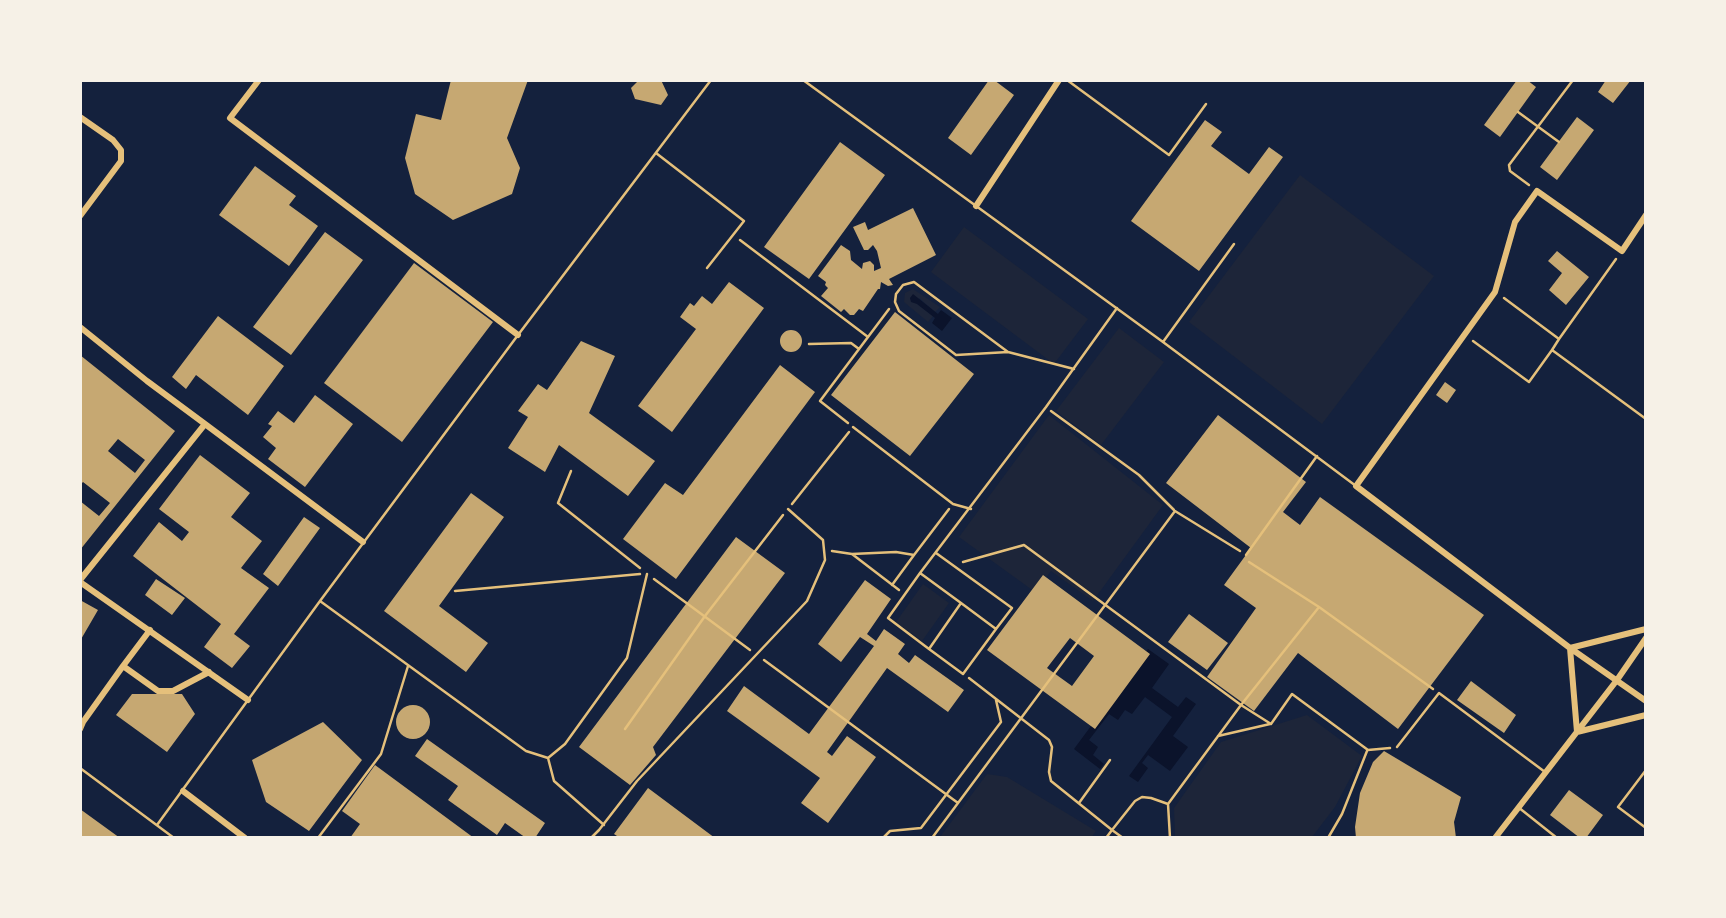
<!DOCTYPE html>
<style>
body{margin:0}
#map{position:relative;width:1726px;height:918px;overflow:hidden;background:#14213d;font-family:"DM Sans",sans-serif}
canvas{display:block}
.frame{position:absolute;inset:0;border:82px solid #f6f1e7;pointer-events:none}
</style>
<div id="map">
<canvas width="1726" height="918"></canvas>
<div class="frame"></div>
</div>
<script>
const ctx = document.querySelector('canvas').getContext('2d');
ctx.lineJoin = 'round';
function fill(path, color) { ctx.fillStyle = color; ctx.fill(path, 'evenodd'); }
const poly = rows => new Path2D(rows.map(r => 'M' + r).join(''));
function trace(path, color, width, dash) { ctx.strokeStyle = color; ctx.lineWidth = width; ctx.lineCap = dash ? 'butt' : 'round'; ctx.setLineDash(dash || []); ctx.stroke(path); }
fill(poly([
 [1300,175,1434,276,1322,424,1189,322],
 [964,227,1088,319,1054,364,931,272],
 [913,289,940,307,935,312,919,298,917,304,933,316,928,322,904,302,905,293],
 [1119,328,1164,362,1101,445,1056,411],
 [1049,415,1163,505,1093,601,1051,571,1035,592,959,537],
 [923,584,949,603,922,641,896,622],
 [1307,715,1362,756,1335,807,1312,837,1175,837,1174,808,1221,742],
 [987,774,1007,777,1096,831,1091,838,940,837]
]), '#1d2539');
fill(poly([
 [913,294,938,314,941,310,952,318,942,331,932,323,935,318,917,304,911,302,910,298],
 [1148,649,1169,664,1152,688,1178,707,1186,697,1196,704,1173,736,1188,747,1170,771,1148,755,1142,763,1148,768,1138,782,1129,776,1172,717,1145,697,1132,714,1125,710,1118,720,1109,714,1089,740,1098,747,1093,755,1104,764,1100,769,1074,749]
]), '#0b132b');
fill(poly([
 [451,80,528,80,507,138,520,168,512,194,453,220,415,194,405,158,416,114,441,120],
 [639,80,661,80,668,95,661,105,635,99,631,88],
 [989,80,994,80,1014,95,971,155,948,138],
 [1517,80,1527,80,1536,87,1500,137,1484,125],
 [1606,80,1631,80,1613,103,1598,92],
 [1577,117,1594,130,1557,180,1540,167],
 [1205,120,1222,132,1211,146,1249,174,1269,147,1283,157,1199,271,1131,221],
 [840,142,885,175,809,279,764,247],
 [255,166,296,196,289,205,318,226,289,266,219,215],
 [913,208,936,255,889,279,893,285,888,286,881,282,880,289,878,289,863,311,859,309,854,315,850,315,844,309,841,312,821,296,828,288,825,285,826,282,818,276,841,245,850,251,851,260,862,269,863,263,870,261,874,265,874,271,881,268,877,251,873,245,868,250,864,250,853,227,865,222,868,230],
 [325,232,363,260,291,355,253,327],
 [1557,251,1589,277,1566,305,1549,290,1562,273,1548,261],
 [414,263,493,322,402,442,324,383],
 [729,282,764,308,672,432,638,406,696,329,680,317,690,303,694,306,702,296,712,304],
 [895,312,974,374,910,456,831,395],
 [218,316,284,366,248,415,196,375,186,389,172,377],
 '780 341a11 11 0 1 1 22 0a11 11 0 1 1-22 0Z',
 [581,341,615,356,589,413,655,461,628,496,559,445,545,472,508,448,528,417,518,411,538,384,547,390],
 [80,355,175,431,80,550,80,501,99,516,110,503,83,482,80,485],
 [118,439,145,460,135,473,108,451],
 [780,365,815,392,676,579,623,539,665,483,683,495],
 [1445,382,1456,390,1447,403,1436,395],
 [315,395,353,424,305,487,268,459,276,448,263,437,272,426,268,424,278,411,294,423],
 [1218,415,1306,482,1283,512,1300,525,1320,497,1484,615,1398,729,1298,653,1254,711,1207,677,1256,608,1224,585,1251,548,1166,483],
 [200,455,250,493,231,517,262,541,241,568,269,588,234,634,250,646,232,668,204,647,221,624,133,556,159,522,182,541,189,532,159,509],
 [471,493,504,517,439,606,488,643,466,672,384,611],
 [304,517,320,528,278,586,263,574],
 [736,537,785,573,653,747,656,755,630,785,579,747],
 [1043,575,1150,654,1095,729,987,650],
 [1070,638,1094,656,1072,686,1047,668],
 [156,579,185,598,172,615,145,595],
 [865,580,891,599,867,634,876,641,884,629,905,644,898,654,909,663,915,655,964,690,948,712,887,668,827,752,832,756,847,736,876,757,828,823,801,803,820,778,727,711,744,686,809,734,874,646,860,637,841,662,818,644],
 [80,600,98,610,80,641],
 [1189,614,1228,643,1207,670,1168,642],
 [1471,681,1516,715,1504,733,1457,700],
 [132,694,182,694,195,714,167,752,116,715],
 '396 722a17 17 0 1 1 34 0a17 17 0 1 1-34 0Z',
 [323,722,362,760,309,831,266,802,252,760],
 [427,739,545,823,535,838,526,838,505,823,497,835,448,800,458,786,415,756],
 [1384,751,1461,797,1454,822,1456,838,1356,838,1355,827,1360,793,1373,762],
 [375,765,474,838,350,838,360,824,342,811],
 [648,788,715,838,620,838,614,834],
 [1569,790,1603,815,1586,838,1580,838,1550,815],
 [80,809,120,838,80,838]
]), '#c6a872');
trace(poly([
 [1518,112,1559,142],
 [1529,185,1510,171,1509,165,1573,80],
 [740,240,868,337],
 [1504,298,1559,339,1616,259],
 [1559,339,1552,350,1646,419],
 [1473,341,1529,382,1552,350],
 [809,344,851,343,859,349],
 [1051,411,1139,475,1174,510],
 [848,423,820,401,889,309],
 [571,471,558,503,640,568],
 [792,504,849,432],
 [832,551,852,554,896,552,914,555,949,509],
 [852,554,899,590],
 [963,562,1024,545,1241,705,1271,724,1292,694,1368,750,1390,748],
 [1249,562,1319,607,1433,689],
 [654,579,750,650],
 [892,585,914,555],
 [455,591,640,574],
 [764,660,958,803],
 [969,678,1049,740,1052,747,1049,772,1051,781,1112,830,1106,838],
 [625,729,705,616,783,515],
 [1218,736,1270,724],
 [1079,803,1110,760],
 [1168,804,1170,838],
 [883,838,890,831,921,828,1001,722,996,700],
 [932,838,1175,511,1240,551],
 [1123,838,1112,830,1135,801,1142,797,1151,798,1168,804,1241,705,1319,607],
 [1328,838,1342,814,1367,751]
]), '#e5c07b', 2.5);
trace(poly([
 [803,80,1163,342,1356,486],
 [1067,80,1169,155,1206,104],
 [656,153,744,221,707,268],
 [1163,342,1234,244],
 [1008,352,956,355,899,311,895,302,896,294,903,285,914,282,1008,352,1074,369],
 [853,427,953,504,971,509],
 [936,553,1012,608,996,629,961,603],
 [1246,555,1317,456],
 [920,573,961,603,929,649,888,618,920,573,1046,407,1117,308],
 [320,601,526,751,548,758,565,744,627,658,647,574],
 [929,649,963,674,996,629],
 [1397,747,1439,693,1545,772],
 [548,758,554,781,604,825],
 [80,768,174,838],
 [1646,770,1618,807,1646,828],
 [1518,807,1557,838],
 [157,825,320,601,518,335,711,80],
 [318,838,381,754,408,666],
 [591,838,599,830,637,781,807,601,825,560,823,540,788,509]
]), '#e5c07b', 2.5);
trace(poly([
 [259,80,230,118,518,335],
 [80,117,113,140,121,150,121,161,80,216],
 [976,206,1059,80],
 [1646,215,1622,251,1537,191,1515,222,1495,292,1356,486,1570,648,1646,701],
 [80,327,147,381,205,424],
 [80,580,205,424,363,542],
 [80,582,248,700],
 [150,630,123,666,158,691,173,691,209,672],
 [1570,648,1577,732],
 [1570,648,1646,629],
 [80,729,83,722,123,666],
 [1577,732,1646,715],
 [183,791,245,838],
 [1495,838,1617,680,1646,638]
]), '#e5c07b', 6);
</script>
